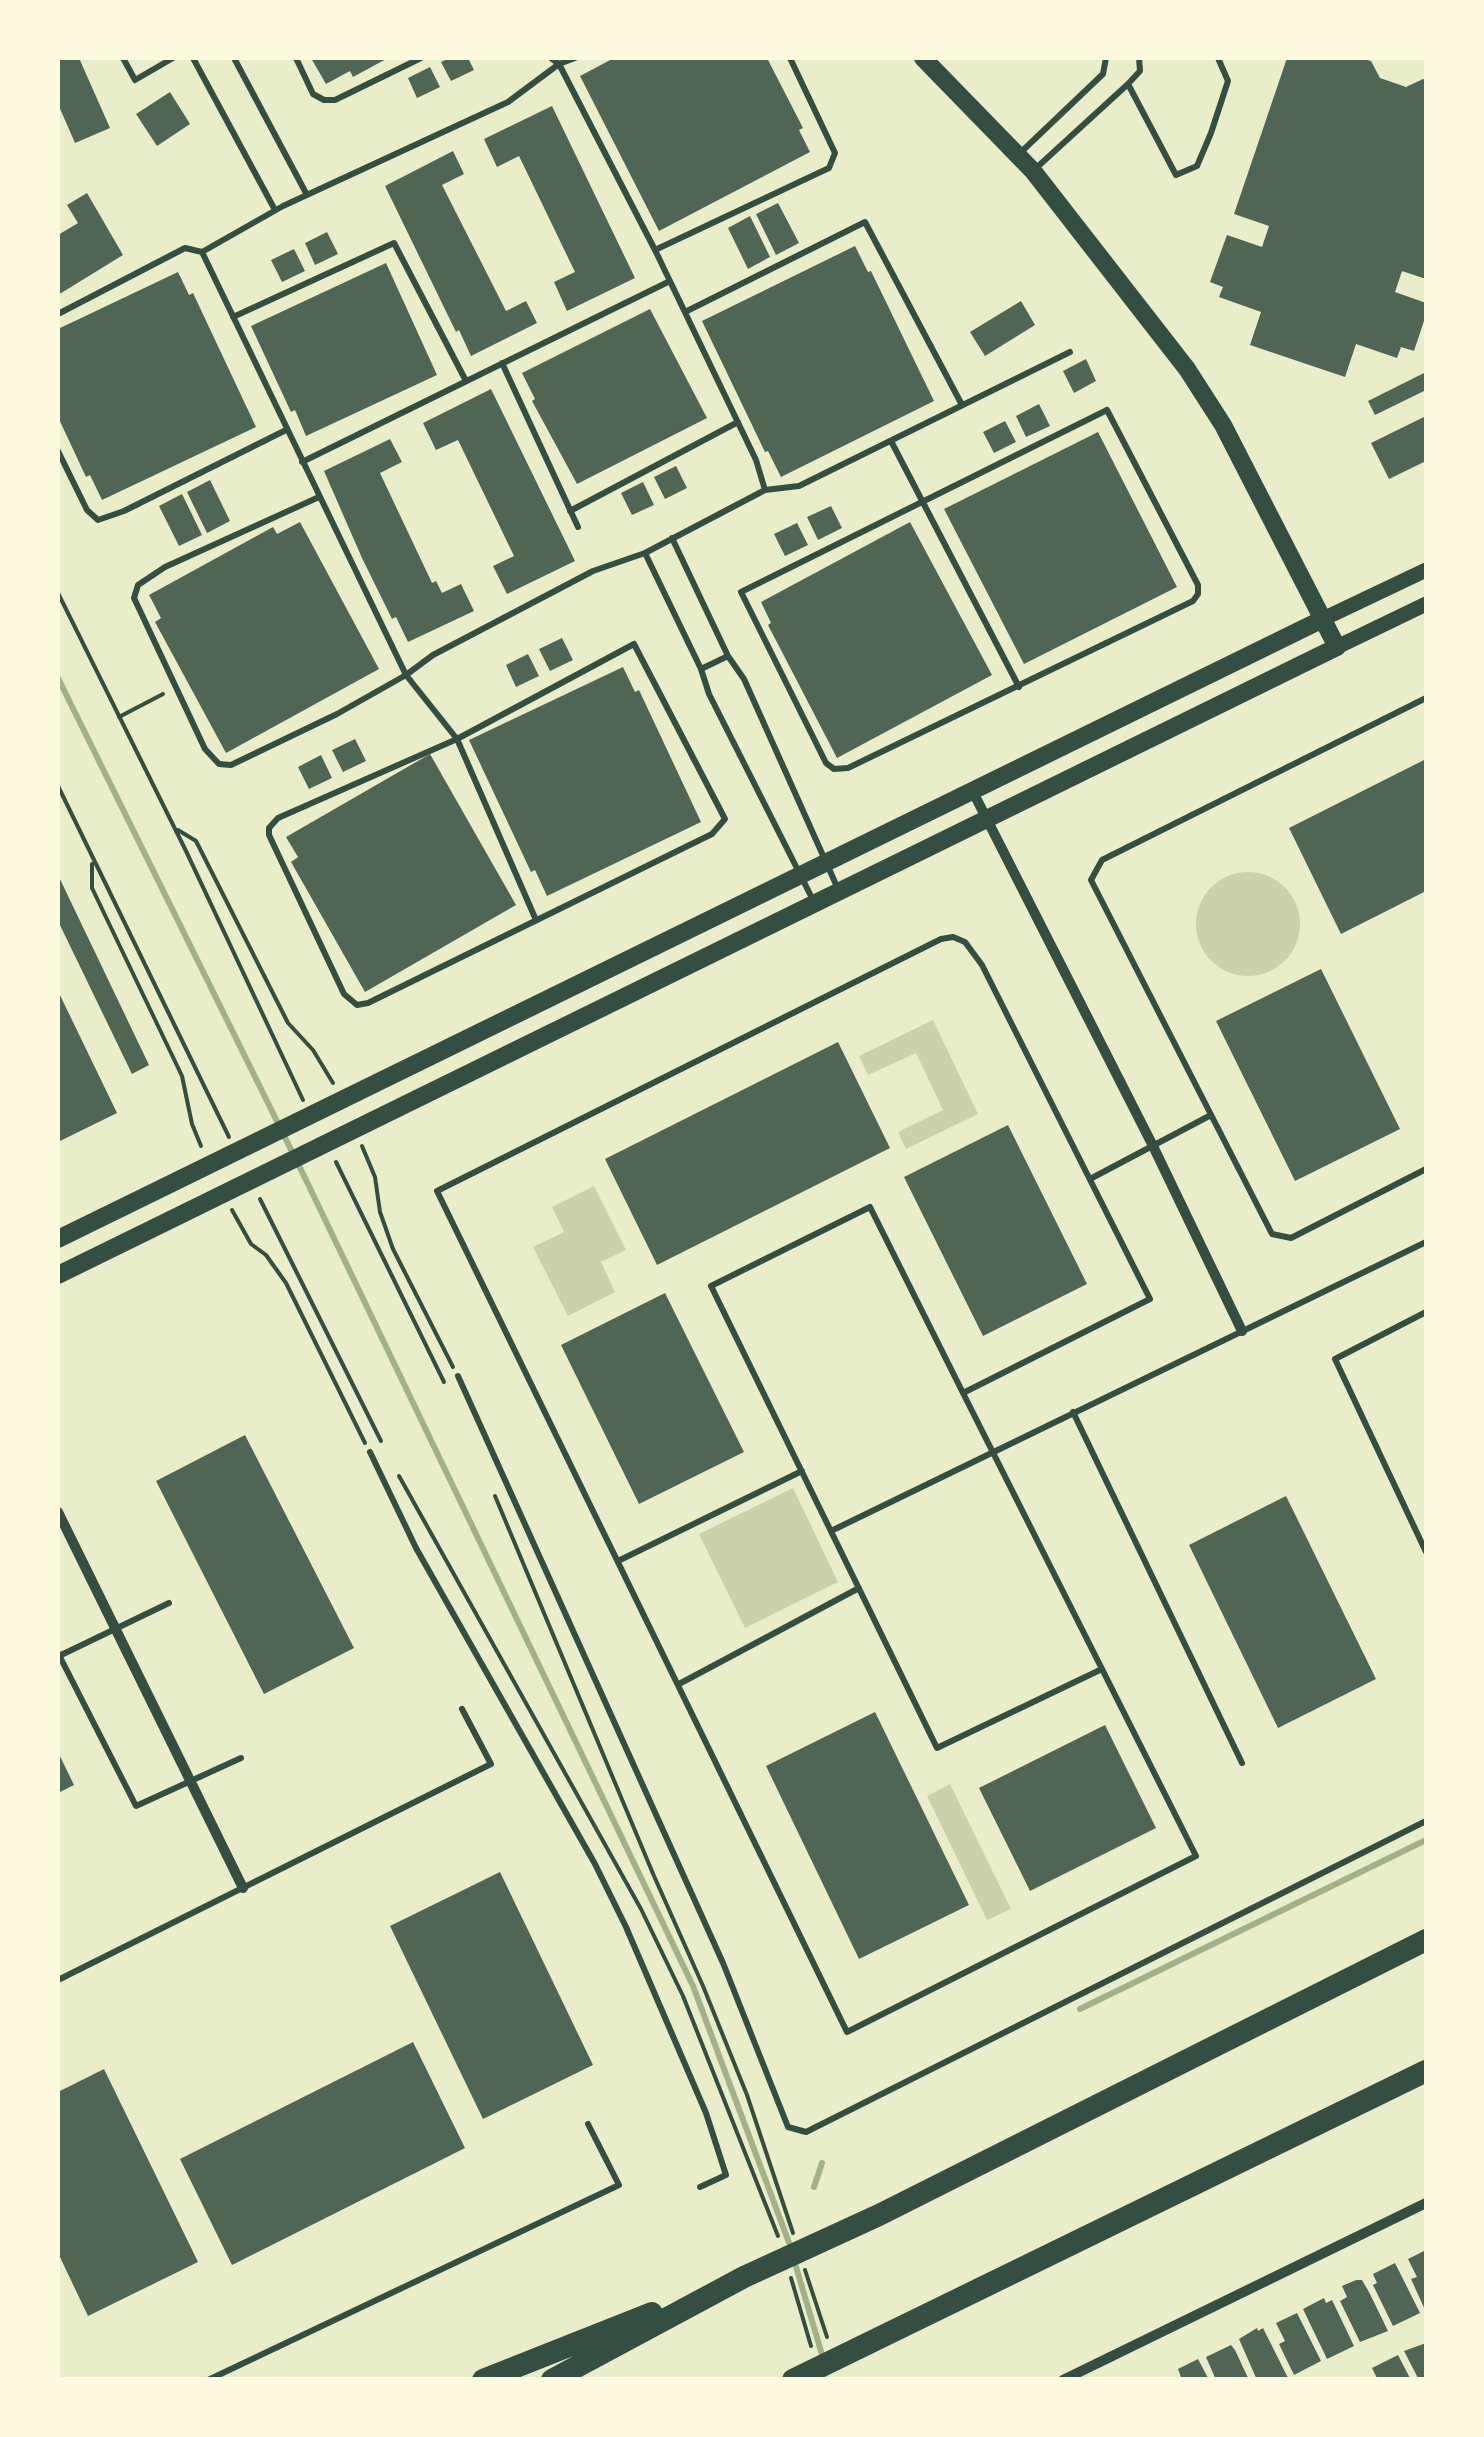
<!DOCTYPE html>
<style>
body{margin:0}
#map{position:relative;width:1484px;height:2437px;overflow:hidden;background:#e9edc9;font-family:Roboto,sans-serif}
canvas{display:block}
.frame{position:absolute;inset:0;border:60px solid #fefae0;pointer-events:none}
</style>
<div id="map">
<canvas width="1484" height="2437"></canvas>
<div class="frame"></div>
</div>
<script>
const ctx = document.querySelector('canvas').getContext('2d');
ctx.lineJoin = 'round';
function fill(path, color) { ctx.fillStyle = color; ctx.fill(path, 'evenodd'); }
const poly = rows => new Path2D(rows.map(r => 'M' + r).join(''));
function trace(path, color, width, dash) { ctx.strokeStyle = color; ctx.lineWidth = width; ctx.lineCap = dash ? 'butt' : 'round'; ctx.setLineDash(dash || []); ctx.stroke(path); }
fill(poly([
 '1196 924a52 52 0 1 1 104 0a52 52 0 1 1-104 0Z',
 [933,1020,978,1114,906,1149,898,1132,943,1110,916,1053,868,1075,859,1056],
 [594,1186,626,1250,601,1262,615,1292,568,1316,533,1247,564,1232,552,1207],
 [793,1488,838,1582,745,1628,699,1534],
 [950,1784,1011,1909,987,1920,927,1796]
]), '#cad2ad');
trace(poly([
 [58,678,307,1182,693,1986,791,2248],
 [1080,2009,1426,1840],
 [814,2187,822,2163],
 [794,2260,823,2358]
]), '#a3b18a', 6);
fill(poly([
 [58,58,79,58,110,128,75,143,58,104],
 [311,58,388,58,353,77,350,71,326,84],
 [450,58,468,58,474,70,451,81,441,62],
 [614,58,767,58,803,128,799,130,810,152,659,231,580,76],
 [1287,58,1360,58,1371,61,1380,78,1406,87,1423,79,1426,80,1426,279,1402,271,1395,292,1426,303,1426,315,1414,351,1401,347,1397,358,1356,344,1345,377,1250,345,1261,312,1219,297,1223,287,1210,282,1227,235,1262,247,1269,226,1234,214],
 [430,67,440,87,417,98,408,78],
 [170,92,190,124,157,146,136,114],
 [552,106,635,278,567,311,554,282,575,272,519,156,497,167,484,139],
 [453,151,464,174,442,185,506,311,526,301,537,323,471,356,459,330,456,332,385,186],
 [87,193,123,255,58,295,58,235,78,223,67,205],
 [778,203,799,243,776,255,756,214],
 [750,216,770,257,748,269,728,228],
 [327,232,338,254,315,265,305,243],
 [855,246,868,272,871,271,934,401,781,477,768,451,765,452,702,321],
 [294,249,305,271,282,282,271,260],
 [386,263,437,375,306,436,295,410,291,412,251,326],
 [178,272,189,295,193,293,256,427,102,500,90,475,86,477,58,417,58,329],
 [1021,301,1035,325,985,356,970,332],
 [650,309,707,418,577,484,532,401,535,399,522,373],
 [1086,359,1096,381,1074,393,1063,371],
 [1426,372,1426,390,1375,415,1368,401],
 [491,389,575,561,507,594,493,566,514,556,458,440,436,450,423,423],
 [1039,404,1050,426,1026,437,1016,416],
 [1426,416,1426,461,1389,479,1371,443],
 [1005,421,1016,442,994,453,983,432],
 [1098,432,1177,587,1024,664,944,509],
 [390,439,402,462,380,473,432,583,436,581,442,593,461,584,474,611,408,642,396,617,392,619,362,558,324,471],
 [676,466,687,488,665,499,654,477],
 [210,480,230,521,207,533,187,492],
 [643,482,654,505,632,515,621,493],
 [182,494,202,535,179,546,159,506],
 [831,506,842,528,818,540,807,517],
 [300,522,379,669,226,753,155,622,161,618,149,595,273,527,277,534],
 [910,522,992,675,837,758,768,625,771,623,761,602],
 [797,523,808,545,785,556,774,534],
 [562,638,573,660,550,671,539,649],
 [528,654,539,676,516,687,506,665],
 [623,667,635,692,639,690,701,822,547,896,535,870,531,872,469,740],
 [355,739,366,761,343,772,332,750],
 [430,754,516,905,365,992,291,862,298,857,286,837],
 [321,755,332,778,309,789,298,767],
 [1426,759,1426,891,1341,934,1289,828],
 [58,875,149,1065,132,1074,58,921],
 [1321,969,1400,1129,1295,1181,1216,1021],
 [58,991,117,1113,58,1142],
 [838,1042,890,1148,657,1265,605,1159],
 [1008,1125,1087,1284,983,1336,904,1177],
 [665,1293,744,1452,639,1504,561,1345],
 [245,1435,354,1648,264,1694,156,1481],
 [1286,1496,1376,1679,1278,1728,1189,1545],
 [875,1712,969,1905,859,1959,766,1766],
 [1105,1725,1156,1828,1030,1891,979,1788],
 [58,1752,74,1785,58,1793],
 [500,1872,593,2065,483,2119,390,1926],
 [413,2042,465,2148,232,2265,180,2159],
 [104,2069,198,2262,88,2316,58,2253,58,2092],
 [1426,2250,1426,2312,1411,2279,1417,2277,1408,2259],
 [1395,2263,1420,2313,1393,2326,1373,2285,1377,2283,1373,2274],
 [1356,2280,1362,2280,1369,2292,1388,2331,1360,2342,1340,2301,1347,2297,1342,2286],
 [1324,2298,1326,2303,1332,2300,1354,2346,1327,2359,1303,2309],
 [1297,2313,1321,2361,1294,2375,1279,2344,1285,2341,1276,2323],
 [1257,2328,1258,2331,1263,2328,1289,2380,1257,2380,1239,2339],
 [1426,2343,1426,2380,1419,2380,1404,2351],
 [1231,2345,1235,2350,1249,2380,1216,2380,1206,2357],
 [1398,2355,1411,2380,1378,2380,1372,2368],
 [1198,2359,1209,2380,1182,2380,1178,2369]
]), '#4f6655');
trace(poly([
 [58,593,186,851,303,1100],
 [119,717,163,694],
 [58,786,229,1137],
 [178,830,196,841,288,1023,313,1050,333,1083],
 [92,864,92,888,182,1076,192,1124,201,1146],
 [362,1146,375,1177,380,1212,393,1249,453,1367],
 [336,1162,444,1382],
 [260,1199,381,1441],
 [232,1210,251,1244,266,1255,286,1283,365,1443],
 [399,1476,641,1909,683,1996,778,2236],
 [495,1496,654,1876,703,1986,747,2095,793,2233],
 [805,2270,827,2337],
 [791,2278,811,2346]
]), '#344e41', 4);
trace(poly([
 [123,58,135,80,173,58],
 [193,58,275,210],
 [234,58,307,195],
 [296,58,313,94,324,100,335,100,421,58],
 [551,58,559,64,655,250,756,460,765,490],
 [1128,84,1176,175,1197,166,1211,133,1228,81,1218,58],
 [1019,154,1103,74,1106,58],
 [1034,170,1128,84,1140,71,1139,58],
 [655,250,829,168,835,153,790,58],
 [202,252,406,675,457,739,536,920],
 [685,312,865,222,962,405],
 [58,314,185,248,202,252,283,206,508,102,559,64,575,58],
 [233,317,394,243,466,381],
 [502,363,578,527],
 [1107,410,1198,585,1198,594,1193,601,848,768,834,769,826,763,741,592,1107,410],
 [891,441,1019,687],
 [58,451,87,510,98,520,124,511,286,430],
 [302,462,670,281],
 [319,497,165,567,138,585,134,598,205,749,219,764,231,765,337,714,406,675,433,655,593,571,645,553,765,490,799,486,1070,352],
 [570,511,738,422],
 [672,538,728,656,744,679,838,889],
 [645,553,701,669,709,694,814,902],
 [634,644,725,819,712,834,368,1003,357,1005,344,994,269,835,269,828,278,818,457,739,634,644],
 [701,669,728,656],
 [1426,698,1102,860,1091,880,1272,1234,1291,1238,1426,1169],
 [1090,1179,1211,1115],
 [1426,1312,1335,1359,1426,1552],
 [458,1376,723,1963,788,2127,806,2132,1426,1821],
 [963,1393,1150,1299,982,965,965,942,953,937,941,939,437,1191,847,2032,1196,1856,1102,1669,963,1393,870,1207,711,1286,937,1748,1102,1669],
 [1073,1412,1242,1763],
 [370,1452,416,1548,595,1864,626,1927,706,2113,726,2175,700,2187],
 [831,1531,1426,1242],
 [618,1561,802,1471],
 [58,1653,136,1806,241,1758],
 [59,1656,169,1603],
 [679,1684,859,1588],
 [58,1980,491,1764,462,1709],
 [208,2380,619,2185,588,2124]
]), '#344e41', 6);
trace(poly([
 [972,790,1153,1146,1242,1331],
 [58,1512,243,1888],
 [1063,2380,1426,2203]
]), '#344e41', 10);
trace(poly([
 [1323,619,1426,570],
 [1337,647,1426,604]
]), '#344e41', 15);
trace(poly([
 [58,1239,1323,619],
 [58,1275,1337,647,1223,425,1187,369,1033,171,923,58]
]), '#344e41', 18);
trace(poly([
 [483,2380,652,2313],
 [552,2380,744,2277,879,2215,1426,1940],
 [793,2380,1426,2071]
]), '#344e41', 22);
</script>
